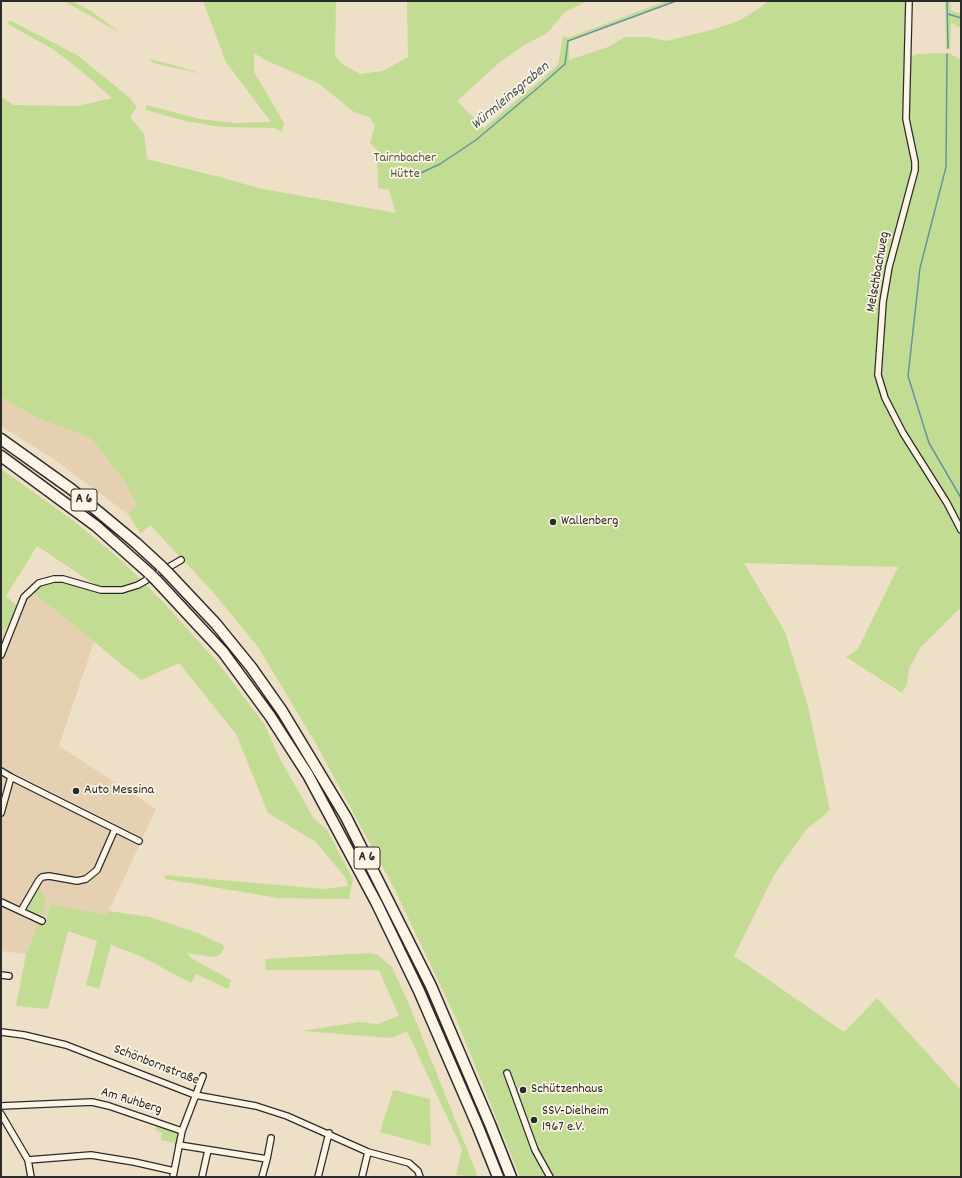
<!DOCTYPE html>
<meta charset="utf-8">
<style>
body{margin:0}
#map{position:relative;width:962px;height:1178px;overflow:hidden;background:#eedfc7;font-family:Dekko,sans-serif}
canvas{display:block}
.frame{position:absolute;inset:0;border:2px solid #2b2b2b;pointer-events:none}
</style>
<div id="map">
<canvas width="962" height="1178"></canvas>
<div class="frame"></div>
</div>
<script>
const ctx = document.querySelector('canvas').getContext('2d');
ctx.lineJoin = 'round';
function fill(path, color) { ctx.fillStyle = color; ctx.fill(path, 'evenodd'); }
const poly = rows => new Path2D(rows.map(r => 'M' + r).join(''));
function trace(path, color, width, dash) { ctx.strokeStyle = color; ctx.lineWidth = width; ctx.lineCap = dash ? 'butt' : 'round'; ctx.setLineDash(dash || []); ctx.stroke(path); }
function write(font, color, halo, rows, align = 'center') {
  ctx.font = font + ' Dekko,sans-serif'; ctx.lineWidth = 3.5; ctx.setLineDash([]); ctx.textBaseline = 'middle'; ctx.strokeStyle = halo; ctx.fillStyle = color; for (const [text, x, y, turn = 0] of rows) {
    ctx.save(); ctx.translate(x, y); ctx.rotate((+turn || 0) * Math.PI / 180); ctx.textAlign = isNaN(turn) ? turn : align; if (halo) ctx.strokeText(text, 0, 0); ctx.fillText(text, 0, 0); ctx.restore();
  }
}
fill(poly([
 [1,397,37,418,91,438,123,478,137,506,128,514,55,460,1,426],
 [30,590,94,642,59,746,156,809,107,915,50,904,45,926,38,924,26,954,1,951,1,602,6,596,17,606]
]), '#e5d0b2');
fill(poly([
 [64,1,72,1,91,11,122,34],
 [203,1,336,1,335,56,342,64,360,74,383,71,408,57,407,1,587,1,565,12,547,33,523,46,500,62,457,101,484,128,558,65,563,36,568,38,666,1,675,1,569,41,569,60,608,47,625,37,648,37,667,41,715,29,740,20,761,7,767,1,910,1,911,57,917,54,949,53,961,60,961,607,920,648,909,669,907,684,902,693,846,657,858,649,898,567,744,563,785,632,808,706,830,810,806,830,774,875,734,956,844,1032,877,998,961,1090,961,1177,520,1177,455,1016,394,888,315,742,258,647,212,591,150,525,141,534,128,514,137,505,123,479,91,438,37,418,1,397,1,97,14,105,78,106,112,98,80,70,54,50,8,24,9,20,77,55,130,98,137,107,130,117,144,134,147,159,220,177,258,188,396,213,389,190,378,188,377,150,370,143,375,125,369,117,354,112,318,83,265,60,254,53,254,72,284,123,282,132,274,128,221,127,185,121,146,110,146,105,200,119,235,123,271,122,226,62],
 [945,1,950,1,951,10,961,14,961,28,951,23,950,49,946,49],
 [149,59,177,66,203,74,153,63],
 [1,469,74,521,122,561,165,604,218,663,265,725,279,757,314,819,327,830,353,879,349,899,278,898,165,879,165,875,323,889,348,886,345,877,316,842,268,813,236,734,179,663,141,680,30,590,54,579,106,592,37,546,6,596,17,607,8,627,6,628,1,627],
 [37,886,46,900,42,916,38,914,37,917,28,912,27,907],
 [50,904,107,915,109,911,150,917,198,933,225,946,220,955,214,957,187,953,192,959,231,980,228,989,196,974,191,983,142,957,111,945,99,989,86,985,97,941,68,931,48,1009,16,1006,26,954,38,924,45,926],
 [369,953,378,955,392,967,411,1009,478,1177,456,1175,462,1149,407,1031,392,1038,302,1031,359,1022,377,1024,399,1016,379,970,266,970,265,959],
 [393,1090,430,1099,431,1146,380,1132],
 [157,1125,176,1132,179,1136,177,1144,161,1140,162,1133,155,1130]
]), '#c3dc93');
trace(poly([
 [947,1,948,48],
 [948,14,961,18],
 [947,54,946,167,920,268,908,376,929,443,961,498],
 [412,177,440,164,476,140,540,86,565,64,568,41,676,1]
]), '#66959f', 1.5);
const street = poly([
 [909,1,906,119,915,162,915,170,889,267,883,302,878,375,885,398,903,433,947,503,961,530],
 [1,655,24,597,39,583,54,579,63,579,101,590,122,590,138,585,181,560],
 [1,771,11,777,1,813],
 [11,777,139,841],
 [1,902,42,921],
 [21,911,39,880,42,877,49,876,77,881,86,879,97,870,115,829],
 [1,975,9,976],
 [1,1032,24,1035,66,1045,195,1095,256,1106,287,1116,368,1152,409,1163,418,1171,420,1177],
 [507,1073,535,1150,550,1177],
 [1,1106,92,1102,109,1106,182,1131],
 [1,1114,28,1160,31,1177],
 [179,1145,267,1159,271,1138],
 [28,1160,91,1155,134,1162,174,1171],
 [173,1177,182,1131,203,1076],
 [202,1177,208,1150],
 [262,1177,267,1159],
 [318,1177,329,1133],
 [362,1177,368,1152]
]);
const highway = poly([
 [1,439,71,489,136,543,162,567],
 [1,456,96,526,150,574],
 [168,573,216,624,251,667,282,711,346,817,431,986,490,1124,511,1177],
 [156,580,223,652,270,716,308,775,377,904,419,991,478,1127,498,1177]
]);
trace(street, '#2b2b2b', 8);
trace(highway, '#2b2b2b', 13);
trace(street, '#fcf5e5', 5.5);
trace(highway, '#fcf5e5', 10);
const highwayBridge = poly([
 [162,567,168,573],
 [150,574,156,580]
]);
trace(highwayBridge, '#2b2b2b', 13, []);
trace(highwayBridge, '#fcf5e5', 10);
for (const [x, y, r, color] of [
 [553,522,4,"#2b2b2b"],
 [76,791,4,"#2b2b2b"],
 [523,1090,4,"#2b2b2b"],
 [534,1120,4,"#2b2b2b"]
]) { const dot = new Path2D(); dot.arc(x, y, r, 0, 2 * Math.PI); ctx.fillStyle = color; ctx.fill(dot); trace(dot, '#fcf5e5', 1.5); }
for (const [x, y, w] of [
 [84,500,26],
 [367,858,26]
]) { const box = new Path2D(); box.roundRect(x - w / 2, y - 11, w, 22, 3); ctx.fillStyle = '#fcf5e5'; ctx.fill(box); trace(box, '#2b2b2b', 1); }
write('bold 13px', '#2b2b2b', null, [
 ["A 6",84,500],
 ["A 6",367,858]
]);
write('14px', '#515745', '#fcf5e5', [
 ["Tairnbacher",405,159],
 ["Hütte",405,175]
]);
write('14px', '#2b2b2b', '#fcf5e5', [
 ["Melschbachweg",879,272,-80],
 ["Schönbornstraße",156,1066,21],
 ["Am Ruhberg",131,1102,17]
]);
write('14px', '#2b2b2b', '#fcf5e5', [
 ["Wallenberg",561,522],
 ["Auto Messina",84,791],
 ["Schützenhaus",531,1090],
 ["SSV-Dielheim",542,1112],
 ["1967 e.V.",542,1128]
], 'left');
write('italic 15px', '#44575b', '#fcf5e5', [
 ["Würmleinsgraben",511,97,-40]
]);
</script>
